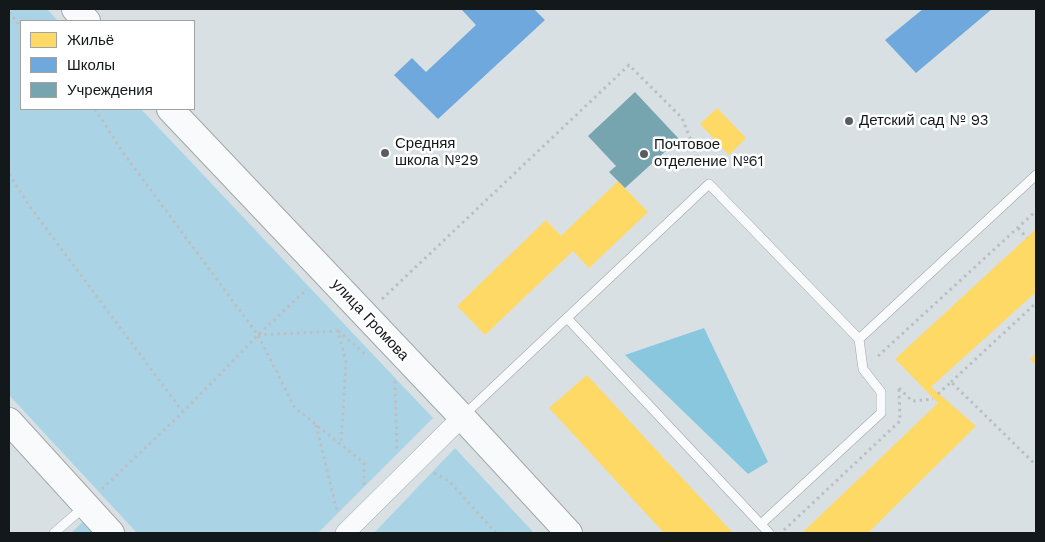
<!DOCTYPE html>
<meta charset="utf-8">
<style>
body{margin:0}
#map{position:relative;width:1045px;height:542px;overflow:hidden;background:#d8e0e3;font-family:"Work Sans",sans-serif}
canvas{display:block}
.frame{position:absolute;inset:0;border:10px solid #13181a;pointer-events:none}
.legend{position:absolute;left:20px;top:20px;width:175px;height:90px;box-sizing:border-box;background:#fff;border:1px solid #a1a3a3;margin:0;padding:6px 9px;list-style:none;font-size:15px;color:#13181a}
.legend li{display:flex;align-items:center;gap:10px;height:25px}
.legend b{width:25px;border:1px solid #a1a3a3}
</style>
<div id="map">
<canvas width="1045" height="542"></canvas>
<div class="frame"></div>
<ul class="legend">
<li><b style="height:14px;background:#ffd966"></b>Жильё</li>
<li><b style="height:14px;background:#6fa8dc"></b>Школы</li>
<li><b style="height:14px;background:#76a5af"></b>Учреждения</li>
</ul>
</div>
<script>
const ctx = document.querySelector('canvas').getContext('2d');
ctx.lineJoin = 'round';
function fill(path, color) { ctx.fillStyle = color; ctx.fill(path, 'evenodd'); }
const poly = rows => new Path2D(rows.map(r => 'M' + r).join(''));
function trace(path, color, width, dash) { ctx.strokeStyle = color; ctx.lineWidth = width; ctx.lineCap = dash ? 'butt' : 'round'; ctx.setLineDash(dash || []); ctx.stroke(path); }
function write(font, color, halo, rows, align = 'center') {
  ctx.font = font + ' "Work Sans",sans-serif'; ctx.lineWidth = 5; ctx.setLineDash([]); ctx.textBaseline = 'middle'; ctx.strokeStyle = halo; ctx.fillStyle = color; for (const [text, x, y, turn = 0] of rows) {
    ctx.save(); ctx.translate(x, y); ctx.rotate((+turn || 0) * Math.PI / 180); ctx.textAlign = isNaN(turn) ? turn : align; if (halo) ctx.strokeText(text, 0, 0); ctx.fillText(text, 0, 0); ctx.restore();
  }
}
fill(poly([
 [9,9,47,9,58,21,21,21,21,109,141,109,433,418,318,533,137,533,9,395],
 [455,448,534,533,374,533],
 [88,517,104,533,73,533,72,532]
]), '#aad4e5');
fill(poly([
 [704,328,768,462,748,474,625,355]
]), '#88c7dd');
fill(poly([
 [717,108,746,138,729,155,700,124],
 [618,181,648,212,589,268,573,251,485,335,457,306,546,220,561,236],
 [1036,229,1036,292,931,387,976,426,868,533,802,533,938,403,895,359],
 [1036,353,1036,366,1030,359],
 [587,375,733,533,664,533,549,408]
]), '#ffd966');
fill(poly([
 [461,9,534,9,545,20,438,119,394,75,412,58,426,72,476,25],
 [923,9,992,9,916,73,885,40]
]), '#6fa8dc');
fill(poly([
 [635,92,679,139,625,188,609,172,616,166,588,136]
]), '#76a5af');
const lane = poly([
 [567,318,769,533],
 [464,415,709,184,859,339],
 [761,524,881,413,881,392,863,369,859,339,1036,175],
 [54,533,84,507]
]);
const street = poly([
 [345,533,462,417]
]);
const secondary = poly([
 [75,9,87,21],
 [170,109,462,417,569,533],
 [9,421,111,533]
]);
trace(lane, '#a2a7a9', 10);
trace(street, '#a2a7a9', 20);
trace(secondary, '#a2a7a9', 28);
trace(poly([
 [9,12,21,27],
 [95,109,124,154,258,335,295,408,364,463,364,485],
 [9,174,30,207,183,412],
 [1018,228,1027,238],
 [382,299,629,65,682,118,703,170],
 [338,331,365,354],
 [258,335,338,331,346,362,341,444],
 [878,356,1036,211],
 [395,381,397,452],
 [951,382,1036,303],
 [899,388,912,401,933,399],
 [938,394,951,382,1036,465],
 [316,425,337,511],
 [434,473,449,481,496,533],
 [102,489,183,412,258,335,307,289],
 [784,530,900,421,899,389]
]), '#bcbfc0', 3, [2.5, 4]);
trace(lane, '#f9fafb', 9);
trace(street, '#f9fafb', 19);
trace(secondary, '#f9fafb', 26);
for (const [x, y, r, color] of [
 [849,121,5,"#585e60"],
 [385,153,5,"#585e60"],
 [644,154,5,"#585e60"]
]) { const dot = new Path2D(); dot.arc(x, y, r, 0, 2 * Math.PI); ctx.fillStyle = color; ctx.fill(dot); trace(dot, '#fff', 2); }
write('15px', '#13181a', '#fff', [
 ["Детский сад № 93",859,121],
 ["Средняя",395,144],
 ["школа №29",395,161],
 ["Почтовое",654,145],
 ["отделение №61",654,162]
], 'left');
write('15px', '#13181a', '#fff', [
 ["улица Громова",370,320,47]
]);
</script>
